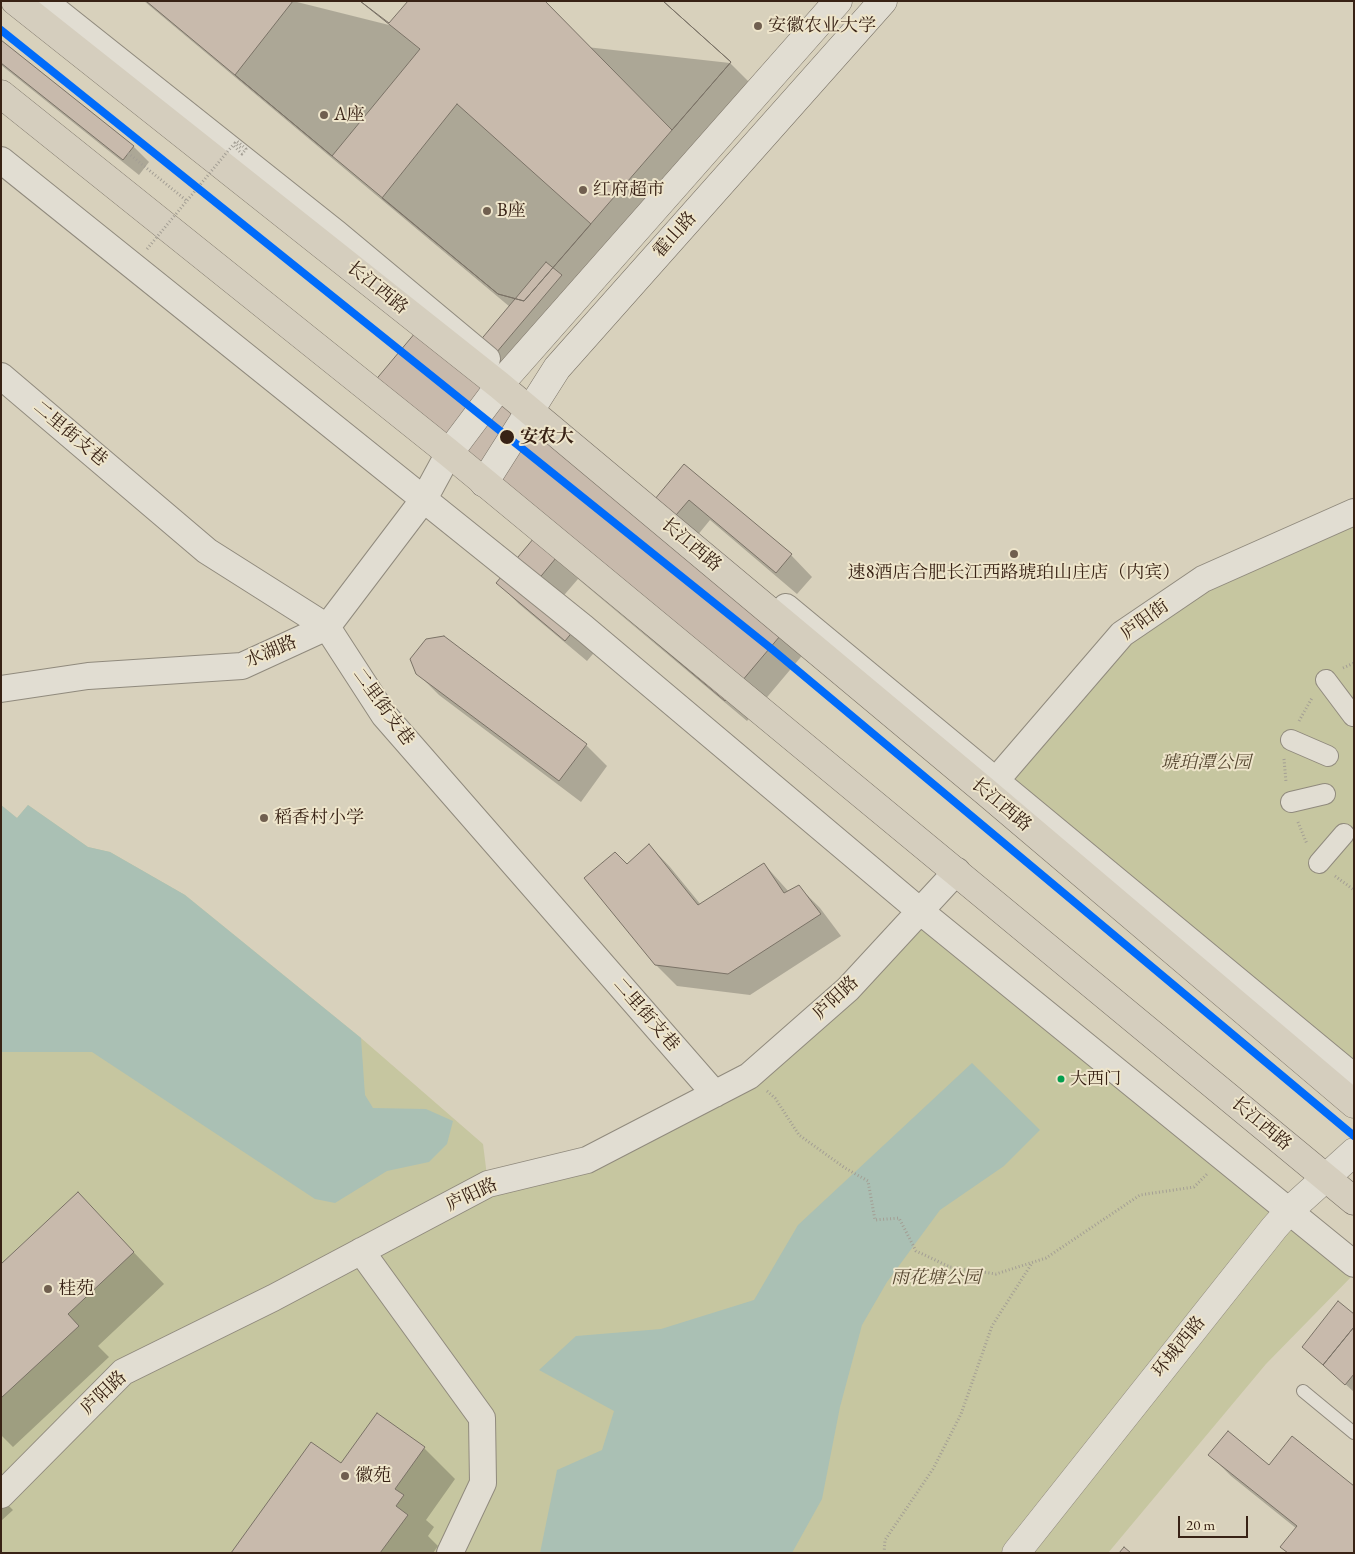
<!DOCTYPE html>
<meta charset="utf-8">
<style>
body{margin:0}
#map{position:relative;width:1355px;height:1554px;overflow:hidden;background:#d8d1bc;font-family:"EB Garamond",serif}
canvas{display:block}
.frame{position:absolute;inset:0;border:2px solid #382215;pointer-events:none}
.scale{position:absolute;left:1178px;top:1516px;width:70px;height:22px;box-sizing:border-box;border:2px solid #382215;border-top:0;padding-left:6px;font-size:15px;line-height:18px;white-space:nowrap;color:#382215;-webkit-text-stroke:4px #eee5cb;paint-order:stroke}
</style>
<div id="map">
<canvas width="1355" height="1554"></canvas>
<div class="frame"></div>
<div class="scale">20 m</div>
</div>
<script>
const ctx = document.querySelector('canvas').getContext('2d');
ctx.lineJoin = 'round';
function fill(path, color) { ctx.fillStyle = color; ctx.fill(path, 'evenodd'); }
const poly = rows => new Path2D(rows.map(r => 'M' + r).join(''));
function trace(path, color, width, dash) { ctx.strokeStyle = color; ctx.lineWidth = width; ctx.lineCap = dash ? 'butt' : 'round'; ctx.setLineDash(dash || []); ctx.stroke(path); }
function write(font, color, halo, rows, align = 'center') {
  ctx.font = font + ' "EB Garamond","Noto Serif SC",serif'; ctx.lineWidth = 4; ctx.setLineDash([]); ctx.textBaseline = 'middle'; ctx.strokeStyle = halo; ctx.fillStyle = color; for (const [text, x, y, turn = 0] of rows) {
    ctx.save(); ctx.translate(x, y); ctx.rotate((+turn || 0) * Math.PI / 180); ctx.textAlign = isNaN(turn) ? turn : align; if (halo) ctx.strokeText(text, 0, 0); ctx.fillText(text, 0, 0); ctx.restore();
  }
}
fill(poly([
 [1354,512,1354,1077,996,781,1122,634],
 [1,805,17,818,28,805,88,847,110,852,185,895,361,1038,483,1144,488,1184,587,1160,749,1076,920,911,1354,1274,1266,1364,1108,1553,1,1553]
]), '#c6c6a0');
fill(poly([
 [1,805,17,818,28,805,88,847,110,852,185,895,361,1038,365,1095,373,1108,426,1109,453,1121,447,1144,429,1162,387,1171,335,1203,315,1199,92,1052,1,1052],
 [972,1063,1040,1130,1004,1166,940,1210,887,1282,862,1325,840,1407,822,1499,792,1553,540,1553,557,1470,602,1450,614,1411,539,1370,576,1336,661,1329,754,1300,798,1225]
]), '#aac0b4');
fill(poly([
 [144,1,293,1,389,25,730,63,761,94,507,386,650,507,685,466,791,555,812,577,797,594,710,520,692,542,811,645,747,721,578,579,559,601,603,642,587,661,519,604,498,583,534,540,468,357,510,307],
 [1,42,133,146,149,162,139,175,1,65],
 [417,673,586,745,607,766,581,802,439,695],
 [649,845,670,867,701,905,764,864,789,892,798,886,820,908,841,936,750,995,677,986,655,964,627,866],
 [78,1194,164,1284,98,1346,109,1357,13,1447,1,1435,1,1265],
 [1354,1315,1354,1392,1304,1347],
 [424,1448,455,1479,426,1520,434,1527,428,1536,438,1546,433,1553,233,1553,341,1465],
 [1210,1455,1269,1466,1354,1488,1297,1529,1231,1476],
 [1,1498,13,1510,1,1521]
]), '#0003');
const building = poly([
 [146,1,360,1,389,23,408,1,663,1,731,62,524,301,498,294,146,1],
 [293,1,360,1,420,49,332,156,235,75,293,1],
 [545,1,663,1,731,62,672,130,545,1],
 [1,40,134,146,123,160,1,63,1,40],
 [457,104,591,224,524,301,498,294,382,198,457,104],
 [546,262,562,275,485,366,650,505,684,464,792,554,776,573,689,500,670,522,791,623,725,701,556,558,537,581,583,619,565,641,496,583,534,538,363,395,426,320,468,355,546,262],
 [444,636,587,744,559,781,416,674,410,659,426,639,444,636],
 [649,844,698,905,764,863,784,893,799,885,821,914,728,974,655,965,584,878,615,852,627,864,649,844],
 [78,1192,134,1252,68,1314,79,1326,1,1398,1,1264,78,1192],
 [1338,1301,1354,1314,1354,1327,1323,1365,1302,1347,1338,1301],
 [1354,1327,1354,1374,1345,1385,1323,1365,1354,1327],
 [377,1413,425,1447,395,1489,404,1495,396,1506,408,1515,380,1553,231,1553,311,1442,341,1463,377,1413],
 [1228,1431,1269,1465,1292,1436,1354,1486,1354,1553,1288,1553,1280,1547,1297,1526,1208,1455,1228,1431],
 [1124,1547,1131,1553,1119,1553,1124,1547]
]);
fill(building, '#c8baac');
trace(building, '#7a7266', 1);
const service = poly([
 [1303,1391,1354,1433]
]);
const pedestrian = poly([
 [1326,680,1353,716],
 [1291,740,1328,756],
 [1291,802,1325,794],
 [1319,863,1344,834]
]);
const minor = poly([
 [44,1,337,234,487,359],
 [1,160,584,628,920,911,1354,1264],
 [1,376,207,551,327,627,384,715,715,1094],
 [786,607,1354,1077],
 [1,689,88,676,242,666,327,627,424,499,449,453],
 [986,792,1122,634,1203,579,1354,512],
 [361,1251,482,1418,483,1483,450,1553],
 [1,1495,123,1372,273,1298,488,1184,587,1160,749,1076,848,989,957,871]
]);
const tertiary = poly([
 [1016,1553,1274,1228,1289,1211,1354,1152]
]);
const secondary = poly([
 [449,453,507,376,838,1],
 [484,483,557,368,883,1]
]);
const trunk = poly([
 [15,1,499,385,986,792,1354,1104],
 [1,94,449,453,1354,1201]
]);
trace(service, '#908a7d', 14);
trace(pedestrian, '#908a7d', 22);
trace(minor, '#908a7d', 28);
trace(tertiary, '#908a7d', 29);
trace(secondary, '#7a7266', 29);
trace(trunk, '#7a7266', 29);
trace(poly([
 [128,153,187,201],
 [1343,668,1354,663],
 [1299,721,1312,698],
 [1284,759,1286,782],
 [1298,822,1307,844],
 [1335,876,1354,890],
 [767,1091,775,1098,799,1135,845,1168,868,1181,875,1220,899,1218,916,1251,950,1267,996,1274,1046,1258,1140,1195,1194,1187,1207,1174],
 [884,1553,885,1540,933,1469,961,1414,992,1326,1032,1263]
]), '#a39e94', 3, [1, 2.5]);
trace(service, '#e1ddd2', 12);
trace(pedestrian, '#e1ddd2', 20);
trace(minor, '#e1ddd2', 26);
trace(tertiary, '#e1ddd2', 28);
trace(secondary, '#e1ddd2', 28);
trace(trunk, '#d5cebe', 28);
trace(poly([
 [147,249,233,145,242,154,246,149,237,141,235,143,241,148]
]), '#a39e94', 3, [1, 2.5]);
trace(poly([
 [1,30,773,650,1354,1136]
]), '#006bfa', 8);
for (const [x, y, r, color] of [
 [758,26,5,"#705f4f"],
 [324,115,5,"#705f4f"],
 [583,190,5,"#705f4f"],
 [487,211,5,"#705f4f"],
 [507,437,8,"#382215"],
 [1014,554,5,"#705f4f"],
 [264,818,5,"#705f4f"],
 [1061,1079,4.5,"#039f4e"],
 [48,1289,5,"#705f4f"],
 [345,1476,5,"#705f4f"]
]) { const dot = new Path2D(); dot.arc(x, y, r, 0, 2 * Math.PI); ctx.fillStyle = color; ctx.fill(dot); trace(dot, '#eee5cb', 2); }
write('17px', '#382215', '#eee5cb', [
 ["大西门",1070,1079]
], 'left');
write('18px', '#382215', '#eee5cb', [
 ["安徽农业大学",768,26],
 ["A座",334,115],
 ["红府超市",593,190],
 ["B座",497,211],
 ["速8酒店合肥长江西路琥珀山庄店（内宾）",1014,573,"center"],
 ["稻香村小学",274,818],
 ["桂苑",58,1289],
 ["徽苑",355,1476]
], 'left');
write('18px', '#382215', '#eee5cb', [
 ["霍山路",675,235,-48],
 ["长江西路",377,288,39],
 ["二里街支巷",70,434,40],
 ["长江西路",691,545,40],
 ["庐阳街",1145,620,-36],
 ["水湖路",271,652,-23],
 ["二里街支巷",383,707,54],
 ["长江西路",1001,805,40],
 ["庐阳路",836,998,-43],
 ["二里街支巷",646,1015,49],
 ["长江西路",1261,1124,40],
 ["庐阳路",472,1195,-25],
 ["环城西路",1179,1347,-51],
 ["庐阳路",104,1393,-43]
]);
write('bold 18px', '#382215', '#eee5cb', [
 ["安农大",520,437]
], 'left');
write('italic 18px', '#584932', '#eee5cb', [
 ["琥珀潭公园",1206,763],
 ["雨花塘公园",936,1278]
]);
</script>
